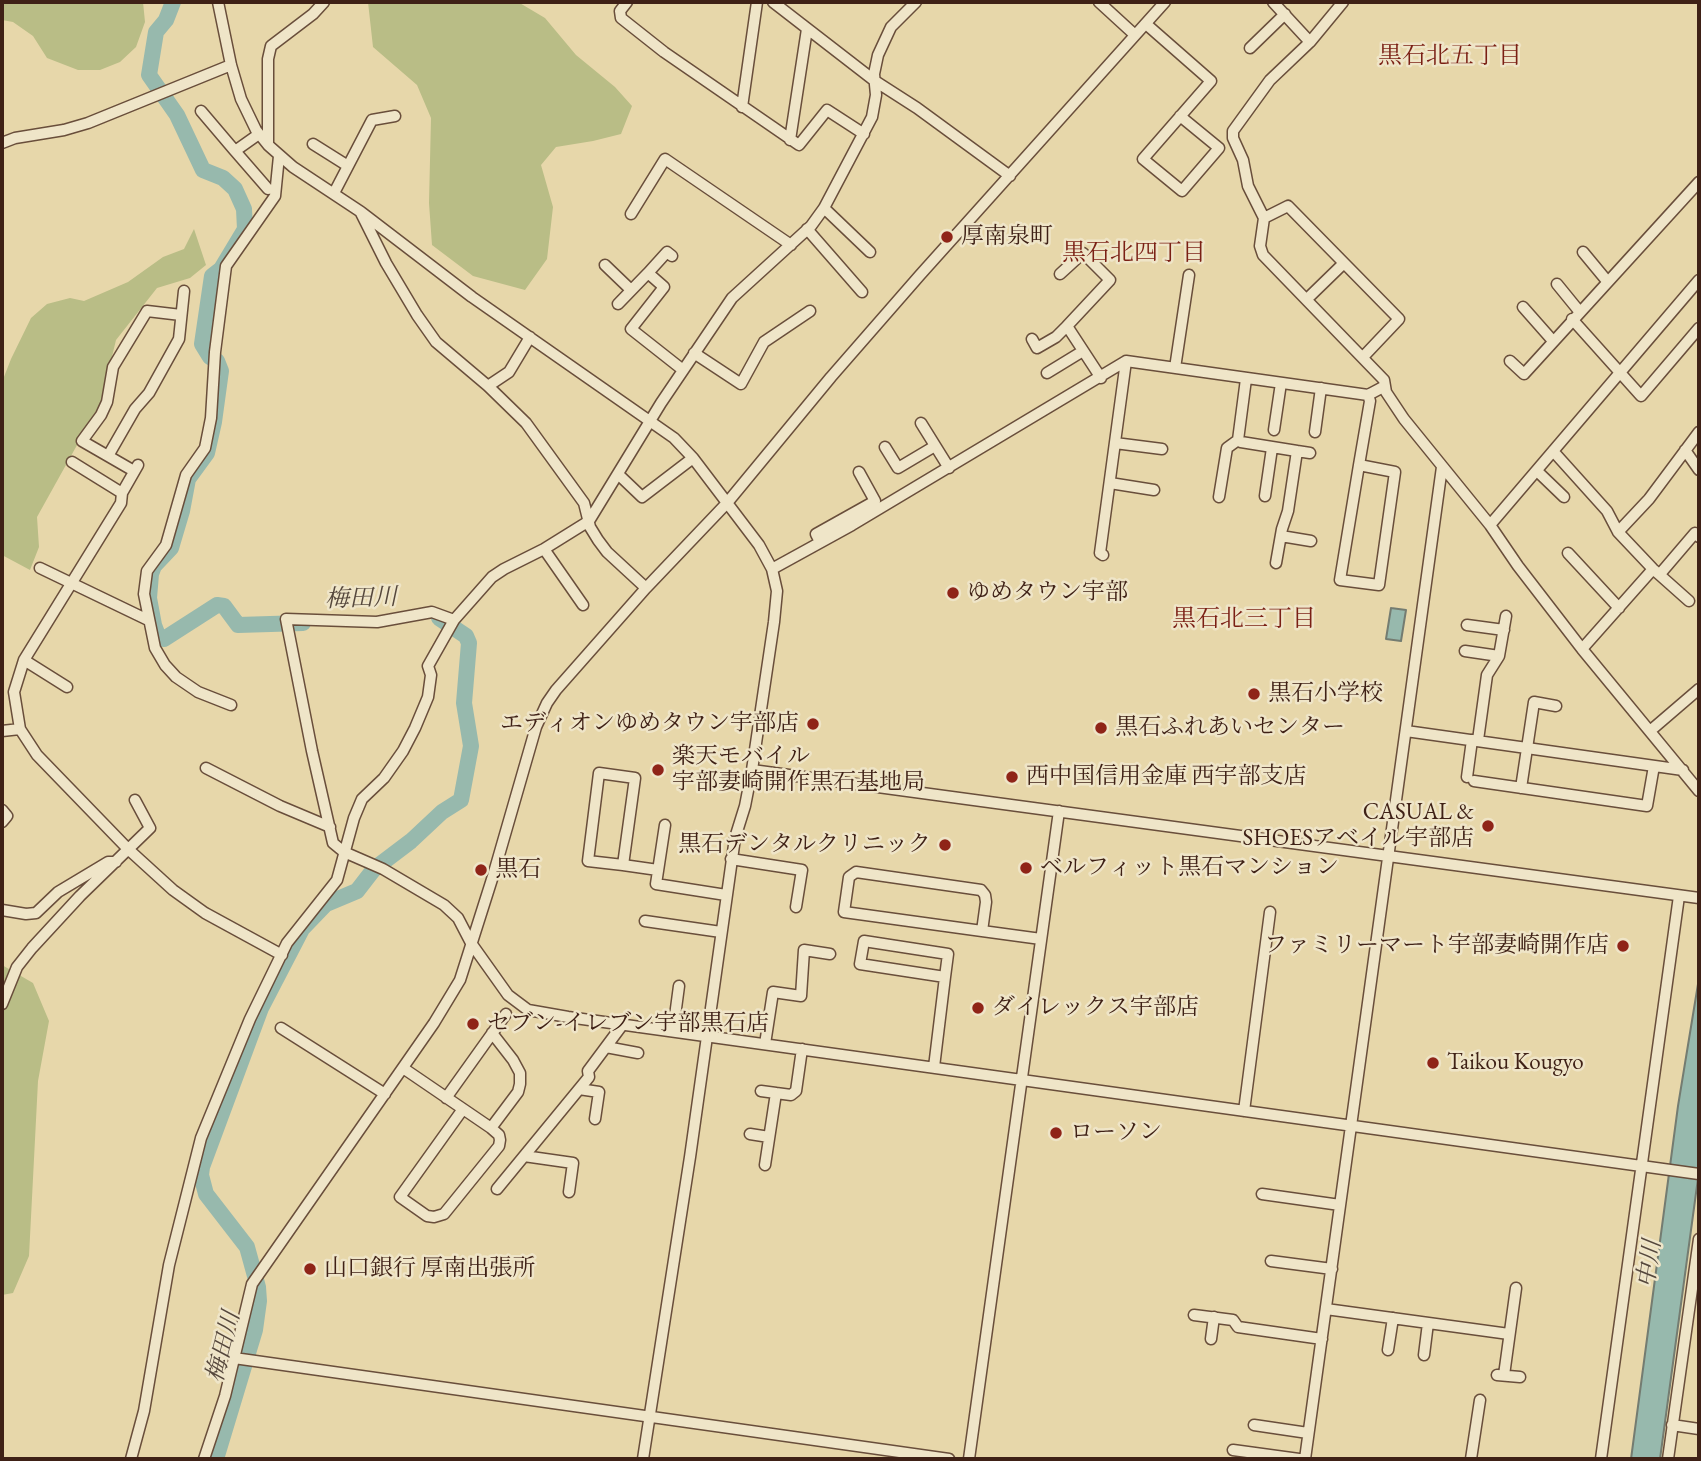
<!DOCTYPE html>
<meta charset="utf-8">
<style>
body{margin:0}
#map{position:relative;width:1701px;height:1461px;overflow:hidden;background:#e7d7aa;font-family:"EB Garamond",serif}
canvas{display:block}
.frame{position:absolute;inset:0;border:4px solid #3f2116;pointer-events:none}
</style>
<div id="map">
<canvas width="1701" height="1461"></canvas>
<div class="frame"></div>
</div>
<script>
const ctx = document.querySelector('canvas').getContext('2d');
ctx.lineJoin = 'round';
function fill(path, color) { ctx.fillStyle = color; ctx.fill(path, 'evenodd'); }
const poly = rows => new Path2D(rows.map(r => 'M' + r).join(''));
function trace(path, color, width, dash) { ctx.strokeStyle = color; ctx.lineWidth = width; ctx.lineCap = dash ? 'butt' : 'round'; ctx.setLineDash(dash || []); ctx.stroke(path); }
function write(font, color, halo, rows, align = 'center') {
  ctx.font = font + ' "EB Garamond","Noto Serif JP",serif'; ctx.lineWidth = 5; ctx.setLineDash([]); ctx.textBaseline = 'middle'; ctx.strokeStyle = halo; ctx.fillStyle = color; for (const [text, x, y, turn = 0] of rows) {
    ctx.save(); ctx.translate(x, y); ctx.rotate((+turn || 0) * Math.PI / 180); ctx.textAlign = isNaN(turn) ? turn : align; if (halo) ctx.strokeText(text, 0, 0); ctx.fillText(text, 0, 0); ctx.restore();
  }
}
fill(poly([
 [2,2,143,2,145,22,136,47,120,62,100,70,78,70,47,58,33,36,13,22,2,20],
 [368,2,518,2,545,18,576,55,615,87,632,106,621,134,593,141,556,147,541,165,553,207,547,259,525,290,473,276,432,245,429,203,431,118,417,85,373,47],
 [194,229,206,265,190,278,157,288,116,340,101,402,37,517,39,547,30,570,2,555,2,382,11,359,31,318,47,304,70,298,84,301,128,282,163,257,184,249],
 [2,965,33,983,49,1021,38,1081,29,1256,13,1293,2,1295]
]), '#b9bd86');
const water = poly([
 [1391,608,1406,610,1401,641,1386,639,1391,608],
 [1699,978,1699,1171,1660,1459,1631,1459,1678,1106,1699,978]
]);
fill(water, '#97b9ad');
trace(water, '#747c71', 2);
trace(poly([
 [173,2,166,20,156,32,149,75,177,115,203,170,223,178,235,189,244,209,245,229,221,269,212,276,202,344,210,357,217,361,221,371,214,422,207,453,188,479,182,511,171,548,154,566,151,574,149,598,154,625,159,638,164,639,217,605,224,606,238,625,303,623],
 [216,1459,255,1330,259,1301,258,1287,247,1247,206,1194,201,1175,202,1167,261,1008,302,929,326,904,357,891,374,869,411,841,442,812,461,800,471,746,464,703,469,643,466,636,439,618]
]), '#97b9ad', 16);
const minor = poly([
 [218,2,231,65,241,99,256,130,268,145,293,167,361,212,472,297,674,438,693,458,759,545,772,569,777,591,774,622,752,770,745,806,735,838,690,1157,643,1459],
 [627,2,620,11,621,18,664,52,799,145,827,110,864,134],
 [773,2,875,81,917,108,1010,176],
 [1099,2,1135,35],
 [1273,2,1310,42],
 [1343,2,1310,42,1270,80,1233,131,1233,138,1243,160,1248,186,1264,218,1260,246,1263,255,1384,380,1386,392,1404,419,1490,525,1518,566,1582,649,1699,791],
 [1146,24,1211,81,1143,159,1182,191,1219,148,1180,116],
 [1250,48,1285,14],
 [742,107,757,2],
 [201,111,235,151],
 [259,134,235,151,268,189],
 [790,140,807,29],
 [2,143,15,138,64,130,88,123,231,65],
 [268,144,268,59,271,46,313,14,324,2],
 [313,144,348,166],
 [334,193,372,120,395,116],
 [824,208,870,252],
 [361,213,386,263,417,315,436,342,488,386,526,423,584,503,590,527,598,540,607,552,646,588],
 [631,214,665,159,791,245],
 [1264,218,1288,206,1399,319,1363,357],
 [807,229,862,292],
 [1583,252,1607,281],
 [605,265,631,290],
 [648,273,667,252,672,256],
 [1060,274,1083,253,1110,280,1067,326,1101,378],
 [1557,284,1579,311],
 [1307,299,1344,263],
 [618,304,648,273,664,287,631,329,683,370],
 [1523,307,1553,341],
 [1572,319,1641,396,1699,328],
 [1032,339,1037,348,1056,337,1067,326],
 [694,353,741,384,764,342,810,311],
 [1510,361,1524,374,1699,182],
 [1175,368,1189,275],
 [1047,373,1083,351],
 [1246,379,1238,440,1241,442,1297,451,1288,511,1282,529,1276,563],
 [488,386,509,372,530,337],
 [921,423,949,468],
 [1274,430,1281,383],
 [1315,432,1321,388],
 [1115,443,1162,449],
 [885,447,898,468,935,446],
 [1685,450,1699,470],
 [1297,451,1310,453],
 [1553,451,1607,511,1618,532,1653,569,1689,601],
 [108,456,82,441,101,415,107,402,113,367,147,311,181,315],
 [72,462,122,493],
 [138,465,122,493,121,503,24,660,14,692,20,729,37,755,128,849,173,890,205,913,282,955],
 [1359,465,1395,472,1379,585,1340,580,1359,465,1370,401,1368,395],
 [134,471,108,456,135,409,149,393,179,339,184,291],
 [1537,471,1564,497],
 [619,475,642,497,693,458],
 [1110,483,1154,490],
 [1265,496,1272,448],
 [1219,497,1227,448,1238,440],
 [1490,525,1699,280],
 [1618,532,1649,499,1699,432],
 [1281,536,1311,541],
 [820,542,816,534,875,501,859,472],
 [544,549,583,605],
 [1568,553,1619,608],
 [1103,555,1100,553,1126,361],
 [40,568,148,620],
 [772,569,852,525,1126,361,1368,395,1385,386],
 [1660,574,1695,533,1699,537],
 [454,620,432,612,377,622,286,619,312,751,333,843,344,852,383,869,444,905,458,918,471,943,508,995,528,1010,568,1017,1699,1174],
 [1467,625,1504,630],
 [1582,649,1653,569],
 [1465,651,1499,656],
 [24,660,67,687],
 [231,705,198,692,176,677,165,665,155,648,144,594,147,571,166,545,186,475,205,448,211,418,215,352,226,266,275,196,279,156],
 [2,731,20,729],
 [1406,731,1683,770],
 [1650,731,1699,689],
 [1478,740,1487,675,1499,656,1506,616],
 [206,768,280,806,330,827],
 [752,770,1699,898],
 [1467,777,1472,740],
 [1474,781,1647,806,1654,766],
 [1521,788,1534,702,1556,706],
 [2,810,7,816,2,822],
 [665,825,656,884,726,895],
 [731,859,802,870,796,907],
 [623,865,635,778,599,773,588,861,623,865,658,870],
 [2,910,26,914,36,913,58,892,108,862,116,862],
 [645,921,721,932],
 [982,931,986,902,985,895,981,890,856,872,849,877,844,912,982,931,1041,939],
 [2,1004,17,967,32,948,80,896,150,828,135,800],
 [281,1028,385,1094],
 [673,1031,679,986],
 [765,1044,773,992,801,996,804,950,830,954],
 [606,1047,638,1053],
 [934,1067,945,977,948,954,864,941,860,964,945,977],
 [403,1068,491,1128,499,1135,500,1140,499,1146,444,1214,434,1217,427,1216,400,1197,463,1109],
 [579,1089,599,1092,595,1119],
 [761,1091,791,1095,796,1091,802,1049],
 [446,1098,506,1014],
 [1244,1111,1270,912],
 [491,1128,518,1092,520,1084,520,1073,513,1060,492,1033],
 [750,1134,769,1137],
 [524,1156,573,1163,569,1192],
 [765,1165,776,1093],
 [497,1189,589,1077,588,1071,623,1024],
 [1262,1194,1340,1205],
 [1271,1261,1332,1269],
 [1326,1309,1509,1334],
 [1194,1315,1233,1320,1238,1327,1322,1339],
 [1211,1339,1214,1317],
 [1388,1350,1393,1318],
 [1424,1355,1428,1323],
 [234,1358,949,1459],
 [1497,1375,1520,1377],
 [1504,1375,1516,1288],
 [1254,1425,1308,1433],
 [1672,1425,1699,1429],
 [1233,1450,1299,1459],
 [131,1459,144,1411,169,1265,201,1138,250,1019,287,943,337,880,354,818,362,799,384,778,403,751,415,728,428,697,431,675,428,666,454,620,492,577,504,569,544,549,589,521,661,403,732,298,811,226,824,208,872,117,876,95,874,74,878,55,891,27,916,2],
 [204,1459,225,1396,252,1284,434,1023,460,980,493,876,536,727,547,703,556,690,646,588,727,503,831,377,920,275,1165,2],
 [969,1459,1059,811],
 [1305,1459,1442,467],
 [1471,1459,1480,1400],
 [1601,1459,1679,896],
 [1668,1459,1699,1239]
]);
trace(minor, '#694e3b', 13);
trace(minor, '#efe5c8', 10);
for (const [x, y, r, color] of [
 [947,237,7,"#8f2418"],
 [953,593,7,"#8f2418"],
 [1254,694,7,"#8f2418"],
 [813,724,7,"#8f2418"],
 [1101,728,7,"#8f2418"],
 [658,770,7,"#8f2418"],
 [1012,777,7,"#8f2418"],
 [1488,826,7,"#8f2418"],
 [945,845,7,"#8f2418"],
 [1026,868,7,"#8f2418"],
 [481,870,7,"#8f2418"],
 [1623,946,7,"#8f2418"],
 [978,1008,7,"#8f2418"],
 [473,1024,7,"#8f2418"],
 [1433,1063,7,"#8f2418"],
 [1056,1133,7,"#8f2418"],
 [310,1269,7,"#8f2418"]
]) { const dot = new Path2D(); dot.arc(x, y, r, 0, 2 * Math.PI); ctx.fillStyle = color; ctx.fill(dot); trace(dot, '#efe5c8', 2.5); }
write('23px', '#3f2116', '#efe5c8', [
 ["厚南泉町",961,237],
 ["ゆめタウン宇部",967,593],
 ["黒石小学校",1268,694],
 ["エディオンゆめタウン宇部店",799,724,"right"],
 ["黒石ふれあいセンター",1115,728],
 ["楽天モバイル",672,757],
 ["宇部妻崎開作黒石基地局",672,783],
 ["西中国信用金庫 西宇部支店",1026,777],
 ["CASUAL &",1474,813,"right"],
 ["SHOESアベイル宇部店",1474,839,"right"],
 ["黒石デンタルクリニック",931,845,"right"],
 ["ベルフィット黒石マンション",1040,868],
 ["黒石",495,870],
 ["ファミリーマート宇部妻崎開作店",1609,946,"right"],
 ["ダイレックス宇部店",992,1008],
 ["セブン-イレブン宇部黒石店",487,1024],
 ["Taikou Kougyo",1447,1063],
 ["ローソン",1070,1133],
 ["山口銀行 厚南出張所",324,1269]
], 'left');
write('24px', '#7a1f14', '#efe5c8', [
 ["黒石北五丁目",1450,56],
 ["黒石北四丁目",1134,253],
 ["黒石北三丁目",1244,619]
]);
write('italic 24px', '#55473c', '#efe5c8', [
 ["梅田川",361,599,-2],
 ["中川",1650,1264,-82],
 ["梅田川",224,1347,-76]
]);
</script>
